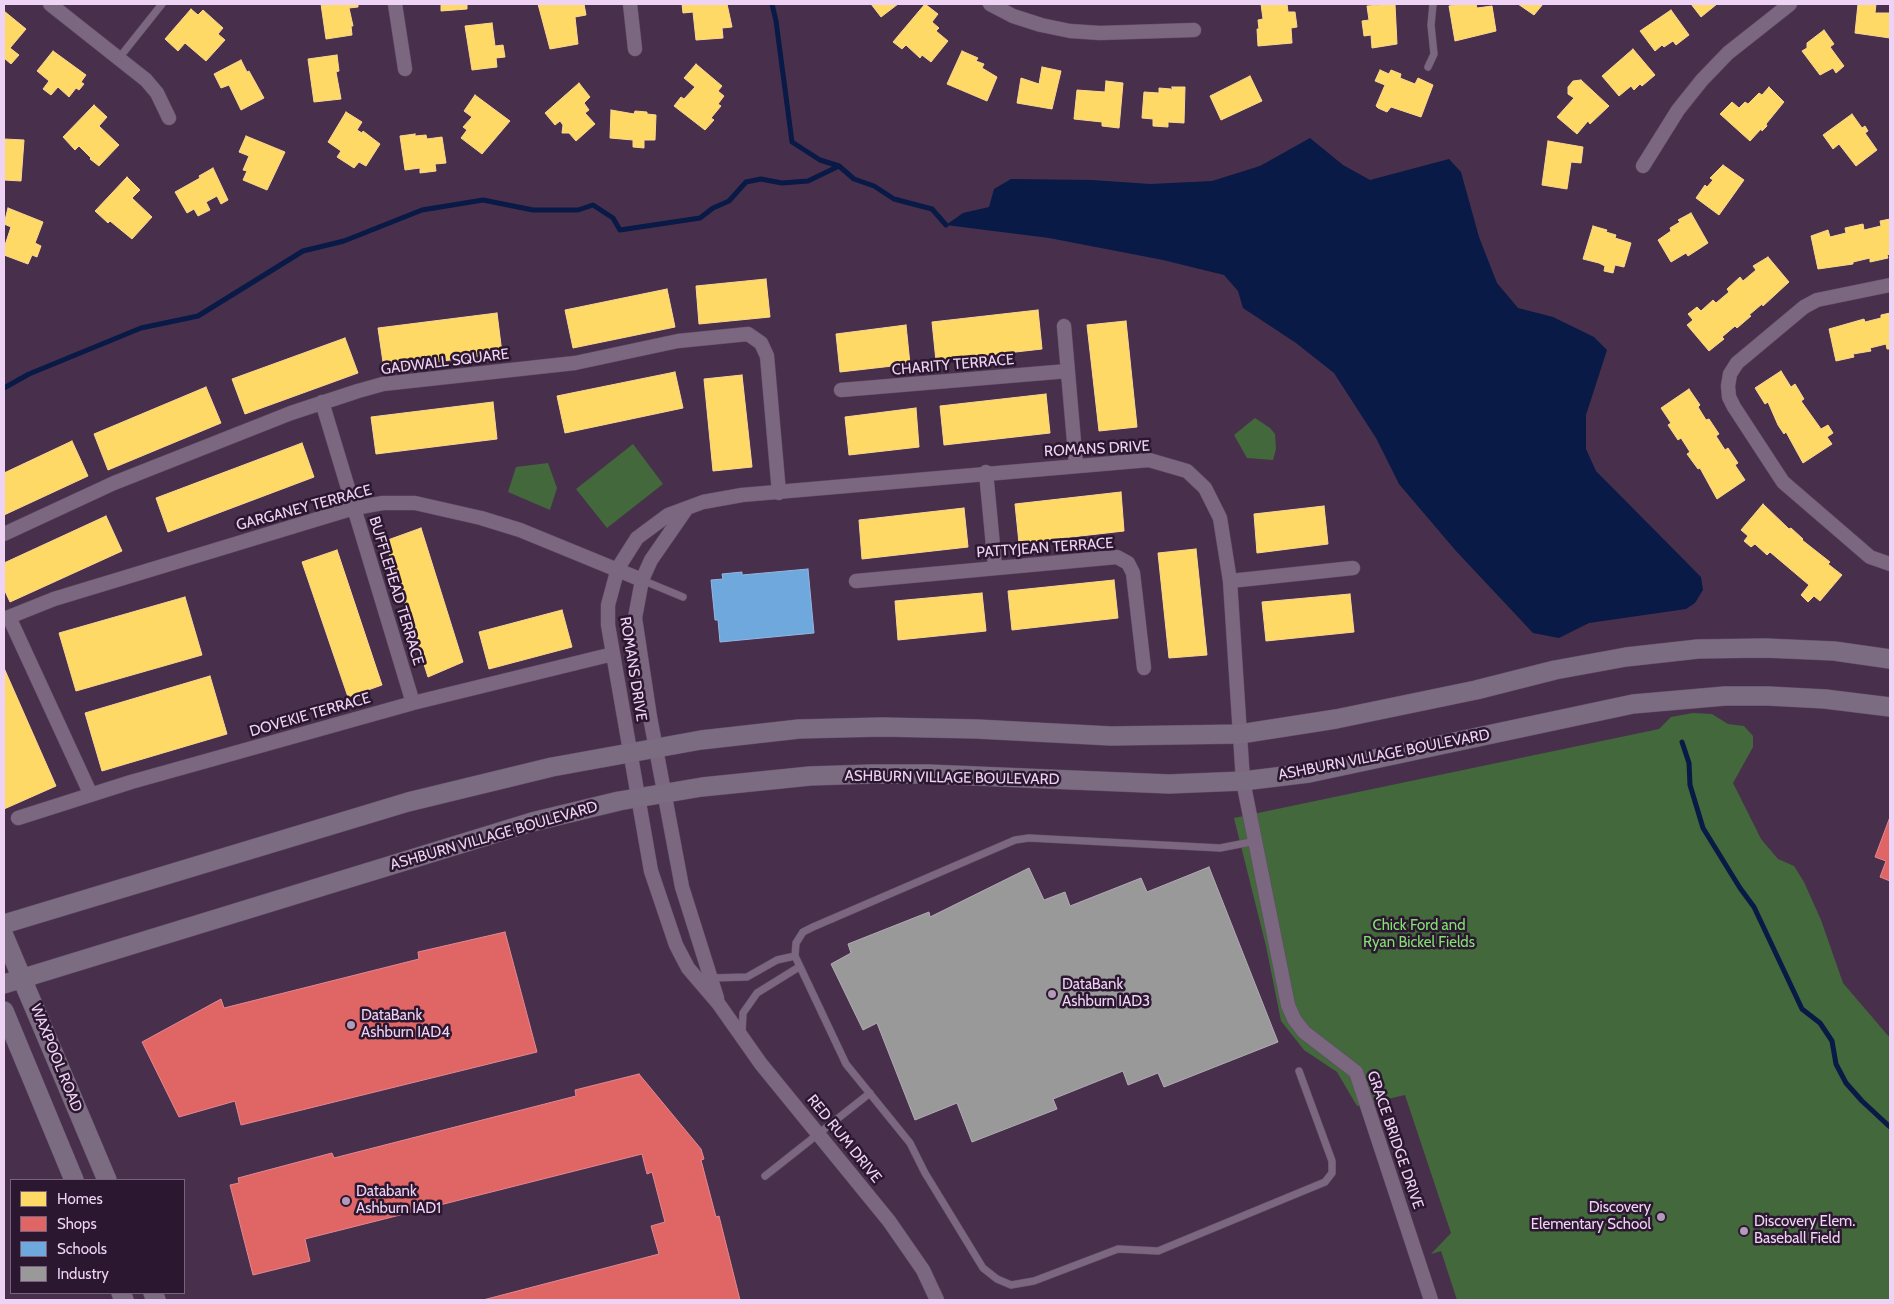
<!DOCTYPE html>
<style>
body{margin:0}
#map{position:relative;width:1894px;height:1304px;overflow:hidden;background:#48304c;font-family:Cabin,sans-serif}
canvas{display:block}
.frame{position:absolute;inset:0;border:5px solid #eed3f4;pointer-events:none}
.legend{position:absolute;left:10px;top:1179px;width:175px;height:115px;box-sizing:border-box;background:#2b172f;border:1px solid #79627e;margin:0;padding:6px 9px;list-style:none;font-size:15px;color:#eed3f4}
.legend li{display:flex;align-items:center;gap:10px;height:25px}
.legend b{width:25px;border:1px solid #79627e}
</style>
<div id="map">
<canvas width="1894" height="1304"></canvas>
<div class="frame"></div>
<ul class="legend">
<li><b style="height:14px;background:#ffd966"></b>Homes</li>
<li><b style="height:14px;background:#e06666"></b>Shops</li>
<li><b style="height:14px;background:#6fa8dc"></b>Schools</li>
<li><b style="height:14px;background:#999"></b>Industry</li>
</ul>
</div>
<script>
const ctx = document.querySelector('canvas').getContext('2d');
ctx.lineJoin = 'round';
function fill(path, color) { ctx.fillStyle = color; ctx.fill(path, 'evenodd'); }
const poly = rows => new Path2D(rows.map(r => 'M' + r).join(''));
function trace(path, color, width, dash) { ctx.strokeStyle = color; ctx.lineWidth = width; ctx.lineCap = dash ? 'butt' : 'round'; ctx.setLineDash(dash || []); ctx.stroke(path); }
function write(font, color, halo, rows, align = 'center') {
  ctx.font = font + ' Cabin,sans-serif'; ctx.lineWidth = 5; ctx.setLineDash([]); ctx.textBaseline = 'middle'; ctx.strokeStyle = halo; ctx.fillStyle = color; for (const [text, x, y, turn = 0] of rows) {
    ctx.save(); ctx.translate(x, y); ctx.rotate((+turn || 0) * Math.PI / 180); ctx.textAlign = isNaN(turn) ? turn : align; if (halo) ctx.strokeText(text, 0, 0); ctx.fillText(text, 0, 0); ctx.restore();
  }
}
fill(poly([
 [1255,418,1270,428,1275,434,1276,449,1273,460,1247,458,1234,435],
 [633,444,663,484,607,528,576,489],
 [548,463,557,488,550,510,508,492,516,467],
 [1693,713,1712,714,1728,724,1744,726,1753,736,1753,747,1733,783,1761,839,1778,859,1794,866,1804,882,1821,920,1843,983,1890,1038,1890,1300,1457,1300,1441,1251,1431,1254,1451,1233,1405,1095,1357,1106,1337,1072,1304,1050,1281,1021,1266,946,1234,818,1659,729,1671,717]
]), '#42683c');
fill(poly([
 [1310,138,1343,165,1370,180,1449,159,1461,172,1479,237,1497,283,1518,308,1553,317,1594,337,1607,350,1586,415,1586,449,1596,471,1701,577,1703,590,1695,603,1686,609,1589,623,1559,638,1533,633,1456,551,1399,484,1376,438,1334,373,1296,343,1243,308,1238,291,1224,275,1163,260,1049,238,946,225,963,213,989,207,994,189,1011,179,1092,180,1150,184,1212,181,1260,166]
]), '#081a45');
const homes = poly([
 [321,4,358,4,358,7,349,8,353,26,351,26,352,35,326,39,321,4],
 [441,4,467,4,467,9,441,11,441,4],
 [538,4,584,4,586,15,575,17,578,44,550,49,538,4],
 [682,4,727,4,732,27,722,28,723,38,696,40,693,12,683,13,682,4],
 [871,4,898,4,881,17,871,4],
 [925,4,938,14,932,22,939,28,936,31,948,41,931,62,922,55,920,58,906,45,902,49,893,42,925,4],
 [1261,4,1287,4,1288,12,1295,12,1297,27,1291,28,1292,43,1258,46,1257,29,1259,29,1258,20,1263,19,1261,4],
 [1395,4,1397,44,1372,48,1371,35,1364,36,1362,21,1369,20,1367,6,1395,4],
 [1461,4,1476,4,1477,8,1492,6,1496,31,1455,41,1449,6,1461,4],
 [1518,4,1543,4,1534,15,1518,4],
 [1691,4,1717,4,1701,17,1691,4],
 [1858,4,1876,4,1875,13,1890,13,1890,38,1855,33,1858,4],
 [191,9,198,15,203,10,223,28,218,34,225,40,206,61,185,43,178,51,165,39,191,9],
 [1671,10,1689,35,1676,45,1673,41,1664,47,1662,45,1655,51,1640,31,1671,10],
 [4,11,26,29,10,48,19,55,11,64,4,58,4,11],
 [492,23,495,46,503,45,505,57,496,58,497,67,472,70,465,26,492,23],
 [1824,30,1834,44,1830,47,1844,66,1836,73,1833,68,1820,75,1802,51,1807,48,1807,43,1824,30],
 [1633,49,1655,75,1642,86,1640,84,1634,90,1631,86,1619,96,1602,76,1633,49],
 [53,51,86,75,81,82,84,84,79,90,76,88,69,97,58,87,51,95,43,89,49,81,37,71,53,51],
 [962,51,978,58,976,61,984,64,982,68,997,77,987,101,947,84,962,51],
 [337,55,339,71,336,72,341,99,314,102,308,59,337,55],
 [241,60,247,72,249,71,264,98,241,110,229,85,221,88,214,74,241,60],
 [696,64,722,86,718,91,724,96,718,104,721,106,711,118,714,120,705,130,674,106,681,97,684,99,695,87,684,78,696,64],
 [1042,67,1061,71,1052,109,1017,103,1021,78,1039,84,1042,67],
 [1380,70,1389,74,1391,70,1401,74,1400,78,1415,84,1418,78,1433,85,1421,117,1391,107,1387,112,1378,108,1376,106,1385,85,1375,81,1380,70],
 [1250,76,1262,101,1221,120,1210,96,1250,76],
 [1581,80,1609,106,1590,124,1588,121,1577,134,1557,117,1574,98,1568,94,1568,87,1573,81,1581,80],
 [1106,81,1123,83,1119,128,1102,126,1102,122,1074,119,1077,90,1105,92,1106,81],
 [579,83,590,97,584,103,589,110,585,113,595,124,576,141,569,133,562,133,563,125,560,121,555,125,545,113,579,83],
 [1172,87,1185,87,1184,123,1168,122,1168,127,1153,126,1153,119,1142,118,1144,92,1159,93,1159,88,1171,89,1172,93,1172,87],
 [1769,87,1784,102,1766,124,1767,126,1762,131,1761,129,1750,141,1720,114,1732,102,1739,108,1745,102,1748,104,1759,93,1762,95,1769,87],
 [475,95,510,121,482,154,461,138,467,130,463,127,472,117,464,111,475,95],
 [94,105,107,117,99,126,119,145,99,166,90,159,91,158,79,146,75,150,63,137,94,105],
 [611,110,634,114,635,111,647,112,647,114,656,115,655,140,644,140,644,148,633,147,633,140,610,138,611,110],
 [346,112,362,122,357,130,362,133,363,131,380,144,366,166,359,162,354,168,337,157,341,151,328,142,346,112],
 [1852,114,1862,128,1865,126,1868,131,1865,133,1877,150,1856,166,1839,144,1833,149,1823,135,1852,114],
 [415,134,415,136,426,135,427,139,442,137,446,163,435,164,436,171,420,173,420,168,405,170,400,136,415,134],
 [246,136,285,152,267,190,243,180,247,171,243,170,249,156,239,152,246,136],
 [4,139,24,140,21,181,4,180,4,139],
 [1548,141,1583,147,1581,163,1571,162,1567,189,1542,185,1548,141],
 [1723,165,1744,180,1719,215,1696,198,1705,185,1707,187,1713,180,1710,178,1723,165],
 [213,168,228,200,221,204,217,196,206,202,210,210,198,216,194,209,187,213,175,192,200,178,199,176,213,168],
 [127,177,140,190,132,198,152,217,132,239,110,221,108,223,95,211,127,177],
 [8,208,43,222,35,243,41,246,37,257,32,255,28,264,4,255,4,248,11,227,4,224,8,208],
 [1691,213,1708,243,1688,256,1686,253,1671,262,1658,240,1671,231,1670,228,1680,222,1678,220,1691,213],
 [1890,219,1890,254,1887,255,1888,258,1870,262,1870,258,1853,262,1853,264,1818,269,1811,236,1828,230,1830,237,1846,233,1845,228,1863,224,1864,230,1881,226,1880,221,1890,219],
 [1593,226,1607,230,1606,232,1616,235,1615,238,1631,243,1624,267,1615,265,1613,273,1604,271,1605,266,1599,263,1583,259,1593,226],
 [1768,257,1789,282,1763,306,1762,304,1749,315,1751,316,1737,328,1735,326,1722,337,1724,339,1709,351,1687,325,1693,320,1688,314,1697,307,1701,311,1713,300,1716,303,1729,292,1727,289,1740,277,1743,281,1756,270,1753,266,1768,257],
 [766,279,770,317,699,324,696,286,766,279],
 [667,289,675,327,573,348,565,310,667,289],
 [1038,310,1042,349,936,361,932,322,1038,310],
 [497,313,502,353,384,369,378,328,497,313],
 [1890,313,1890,349,1887,349,1886,344,1870,348,1871,351,1853,354,1854,357,1836,361,1829,329,1864,319,1865,322,1881,318,1881,315,1890,313],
 [1126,321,1137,427,1099,431,1087,325,1126,321],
 [906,325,910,364,840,372,836,334,906,325],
 [345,338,358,373,245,414,232,379,345,338],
 [1781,371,1791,387,1795,384,1804,399,1801,401,1821,429,1828,425,1833,433,1827,437,1832,444,1803,463,1786,432,1784,434,1778,425,1768,402,1765,404,1755,388,1781,371],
 [675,372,683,408,565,433,557,396,675,372],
 [742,375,752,467,713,471,704,379,742,375],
 [206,387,221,423,108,470,94,434,206,387],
 [1689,389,1700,405,1698,407,1706,420,1709,419,1719,434,1716,436,1725,450,1728,448,1738,463,1735,465,1745,480,1717,499,1700,468,1698,469,1687,454,1690,452,1681,438,1678,440,1668,425,1671,423,1661,408,1689,389],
 [1046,394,1050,433,944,445,940,406,1046,394],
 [493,402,497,439,376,454,371,417,493,402],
 [916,408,919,447,849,455,845,417,916,408],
 [72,441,88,476,4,515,4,473,72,441],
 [302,443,314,477,168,532,156,498,302,443],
 [1121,492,1124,531,1019,543,1015,504,1121,492],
 [1763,504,1789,529,1791,528,1803,539,1802,540,1830,562,1828,564,1842,575,1820,601,1814,596,1808,602,1801,595,1809,585,1770,552,1767,555,1755,544,1751,547,1744,541,1748,536,1741,530,1763,504],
 [1324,506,1328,544,1257,553,1254,514,1324,506],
 [964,508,968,547,862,559,859,520,964,508],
 [106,516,122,551,10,602,4,589,4,563,106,516],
 [421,528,463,662,428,677,385,541,421,528],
 [1196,549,1207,655,1169,658,1158,553,1196,549],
 [337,550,382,685,348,697,302,562,337,550],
 [1114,580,1118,618,1012,630,1008,591,1114,580],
 [982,593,986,631,898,640,895,601,982,593],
 [1350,594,1354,632,1266,641,1262,602,1350,594],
 [185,597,202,655,76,691,59,633,185,597],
 [562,610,572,647,489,669,479,632,562,610],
 [4,668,56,786,4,809,4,668],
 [210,676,227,734,102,771,85,713,210,676]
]);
fill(homes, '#ffd966');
trace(homes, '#fad791', 1);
const shops = poly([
 [1890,817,1890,881,1880,877,1886,861,1875,857,1890,817],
 [505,932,537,1052,241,1125,235,1101,179,1117,142,1042,221,999,224,1008,419,959,418,952,505,932],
 [639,1074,701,1149,704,1159,701,1160,716,1217,719,1216,740,1300,483,1300,659,1254,651,1226,665,1222,652,1172,647,1174,642,1154,305,1239,310,1261,253,1275,230,1185,239,1183,238,1178,332,1153,334,1158,576,1096,575,1090,639,1074]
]);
fill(shops, '#e06666');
trace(shops, '#e48791', 1);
const schools = poly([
 [808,569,814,633,720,642,718,620,715,620,711,580,723,579,722,574,742,572,742,575,808,569]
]);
fill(schools, '#6fa8dc');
trace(schools, '#95b5e3', 1);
const industry = poly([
 [1209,867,1278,1042,1164,1087,1158,1073,1128,1085,1123,1071,1053,1099,1057,1109,972,1142,957,1103,915,1120,877,1023,863,1030,831,964,851,953,848,944,929,912,930,917,1029,868,1044,900,1065,892,1070,906,1141,878,1147,892,1209,867]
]);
fill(industry, '#999');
trace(industry, '#b2aab4', 1);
trace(poly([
 [772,4,776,21,792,142,820,160,839,166,854,179,874,186,894,199,932,209,946,225],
 [4,388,29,374,141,328,198,316,303,251,344,241,422,210,483,200,533,210,578,210,593,205,613,218,620,230,700,218,713,208,729,201,746,182,761,179,782,183,808,181,839,166],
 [1682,742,1689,763,1690,785,1703,828,1740,888,1754,907,1802,1009,1820,1023,1832,1041,1836,1064,1846,1083,1862,1101,1890,1127]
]), '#081a45', 5);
const lane = poly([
 [119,58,162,4],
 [1428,67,1434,54,1431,25,1433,4],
 [642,580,683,597],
 [1256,841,1220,848,1029,838,1015,840,813,927,803,932,796,943,795,956,846,1064,910,1143,925,1173,983,1268,997,1279,1011,1285,1034,1281,1118,1249,1158,1251,1325,1182,1332,1173,1332,1161,1299,1071],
 [711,978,747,977,777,960,795,956],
 [742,1034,743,1013,757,993,799,967],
 [765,1176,870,1093]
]);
const street = poly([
 [50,4,146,80,157,93,169,118],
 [395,4,405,69],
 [630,4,635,49],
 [990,4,1013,16,1041,25,1070,31,1100,33,1194,30],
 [1643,166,1678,110,1702,80,1728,53,1790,4],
 [1890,285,1817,300,1804,307,1737,363,1730,374,1728,386,1729,397,1734,407,1783,482,1870,557,1890,564],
 [1064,326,1076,465],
 [841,390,1068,371],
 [322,402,413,703],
 [986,472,995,567],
 [687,508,651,560,642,580,635,618,650,717,682,887,717,998],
 [4,534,114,483,291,413,358,391,383,384,575,363,678,341,748,334,761,343,767,356,779,493],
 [856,581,1117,557,1128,563,1133,573,1144,668],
 [1230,581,1353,568],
 [9,617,91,795],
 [4,619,54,599,354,508,383,503,415,503,481,518,520,530,642,580],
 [18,818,131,782,413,703,613,654],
 [937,1300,923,1270,889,1221,761,1064,718,1003,688,968,676,945,651,871,608,625,608,605,618,568,637,538,668,515,703,502,742,495,1149,460,1187,471,1205,488,1220,518,1230,581,1243,781,1288,1005,1294,1019,1304,1032,1356,1072,1431,1300]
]);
const secondary = poly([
 [4,924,408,802,552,767,701,740,799,729,882,727,977,729,1111,736,1240,734,1336,719,1476,690,1555,670,1626,657,1698,649,1765,648,1834,651,1890,659],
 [4,936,107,1180],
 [4,984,532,822,619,801,702,787,810,776,872,774,928,774,1169,784,1243,781,1309,773,1633,704,1725,696,1768,696,1825,699,1890,707],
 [4,1011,74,1180],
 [121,1293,124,1300],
 [153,1293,156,1300]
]);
trace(lane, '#624d67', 8);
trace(street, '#624d67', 15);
trace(secondary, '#624d67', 20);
trace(lane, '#7b677f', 7);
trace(street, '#7b677f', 14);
trace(secondary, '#7b6c82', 19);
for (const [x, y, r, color] of [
 [1052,994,5,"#b49ab9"],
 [351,1025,5,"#b49ab9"],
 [346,1201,5,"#b49ab9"],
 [1661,1217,5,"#b49ab9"],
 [1744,1231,5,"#b49ab9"]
]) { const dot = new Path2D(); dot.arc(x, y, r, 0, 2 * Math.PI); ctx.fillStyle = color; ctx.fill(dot); trace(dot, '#2b172f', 2); }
write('15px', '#eed3f4', '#2b172f', [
 ["GADWALL SQUARE",445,362,-7],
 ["CHARITY TERRACE",953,365,-5],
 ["ROMANS DRIVE",1097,449,-3],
 ["GARGANEY TERRACE",304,508,-15],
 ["PATTYJEAN TERRACE",1045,548,-4],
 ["BUFFLEHEAD TERRACE",396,591,73],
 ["ROMANS DRIVE",633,669,81],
 ["DOVEKIE TERRACE",310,715,-16],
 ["ASHBURN VILLAGE BOULEVARD",1384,755,-11],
 ["ASHBURN VILLAGE BOULEVARD",952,778,1],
 ["ASHBURN VILLAGE BOULEVARD",494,836,-16],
 ["WAXPOOL ROAD",56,1058,68],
 ["RED RUM DRIVE",844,1139,51],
 ["GRACE BRIDGE DRIVE",1395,1140,71]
]);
write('15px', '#81e171', '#2b172f', [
 ["Chick Ford and",1419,926],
 ["Ryan Bickel Fields",1419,943]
]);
write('15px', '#eed3f4', '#2b172f', [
 ["DataBank",1062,985],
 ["Ashburn IAD3",1062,1002],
 ["DataBank",361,1016],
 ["Ashburn IAD4",361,1033],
 ["Databank",356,1192],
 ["Ashburn IAD1",356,1209],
 ["Discovery",1651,1208,"right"],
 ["Elementary School",1651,1225,"right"],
 ["Discovery Elem.",1754,1222],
 ["Baseball Field",1754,1239]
], 'left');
</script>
